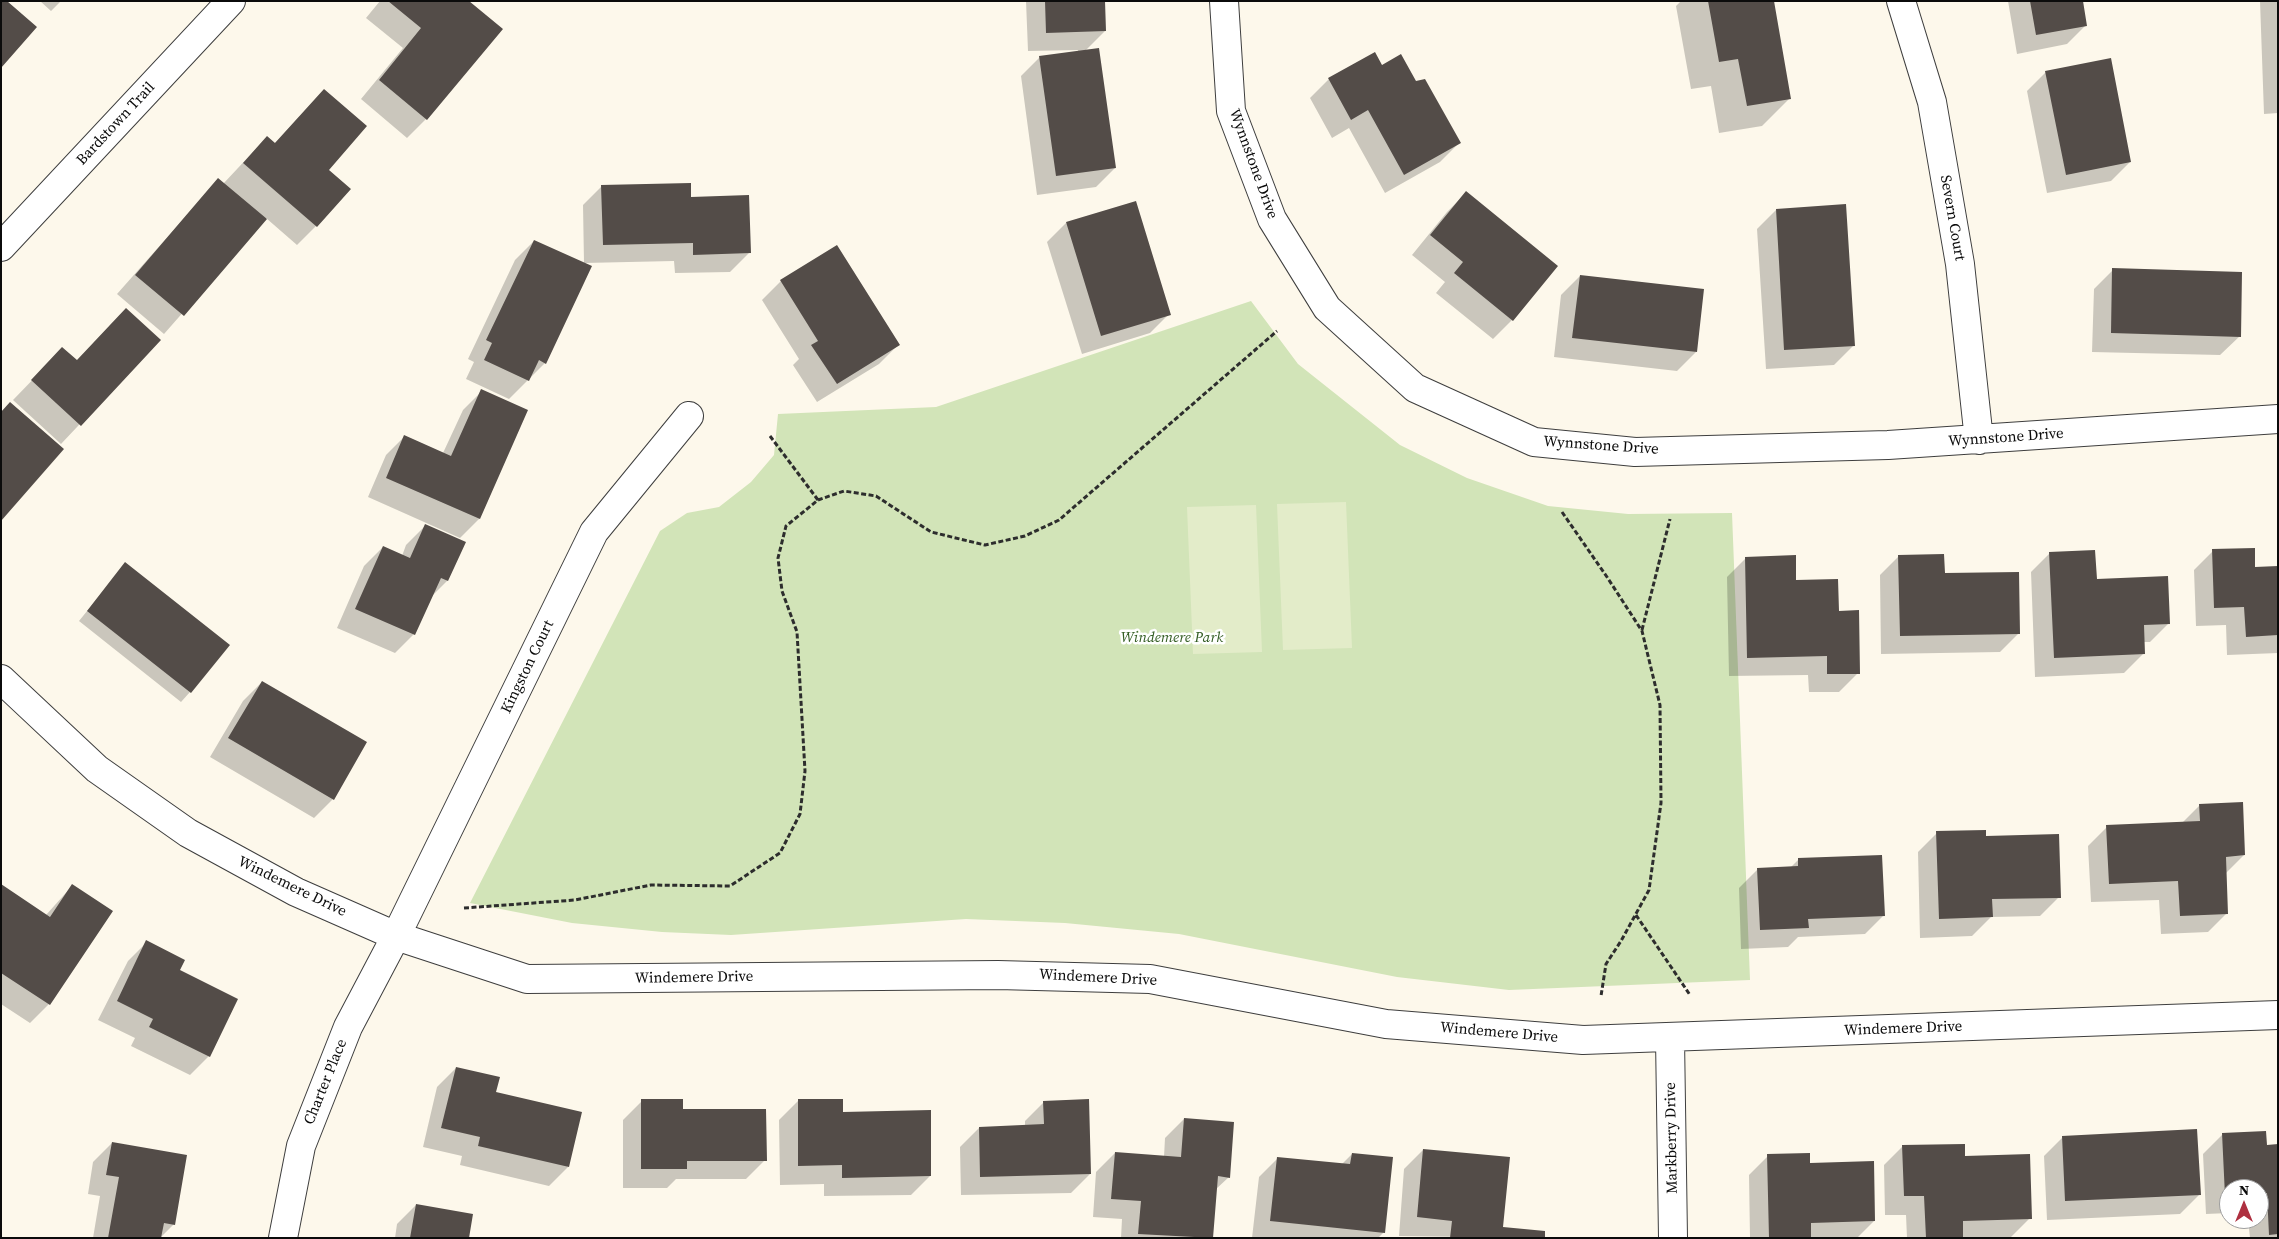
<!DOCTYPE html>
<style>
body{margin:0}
#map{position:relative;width:2279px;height:1239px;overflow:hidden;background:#fdf8eb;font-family:"Source Serif 4",serif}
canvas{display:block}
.frame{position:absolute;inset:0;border:2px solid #0b0b0b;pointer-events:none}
.north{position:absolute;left:2219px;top:1179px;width:50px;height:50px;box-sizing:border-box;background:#fff;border:1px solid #9d9d9d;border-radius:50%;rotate:0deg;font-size:14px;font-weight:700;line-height:20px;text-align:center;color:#0b0b0b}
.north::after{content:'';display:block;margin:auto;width:18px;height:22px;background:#ae3040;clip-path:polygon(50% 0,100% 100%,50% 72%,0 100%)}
</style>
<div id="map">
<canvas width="2279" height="1239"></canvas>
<div class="frame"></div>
<div class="north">N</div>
</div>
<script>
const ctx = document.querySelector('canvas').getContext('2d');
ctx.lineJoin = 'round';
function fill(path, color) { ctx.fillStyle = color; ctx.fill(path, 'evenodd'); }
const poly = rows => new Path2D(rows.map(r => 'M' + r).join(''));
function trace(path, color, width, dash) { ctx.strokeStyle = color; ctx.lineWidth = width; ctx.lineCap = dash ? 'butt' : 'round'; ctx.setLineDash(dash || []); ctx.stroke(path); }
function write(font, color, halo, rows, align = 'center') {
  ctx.font = font + ' "Source Serif 4",serif'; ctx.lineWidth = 5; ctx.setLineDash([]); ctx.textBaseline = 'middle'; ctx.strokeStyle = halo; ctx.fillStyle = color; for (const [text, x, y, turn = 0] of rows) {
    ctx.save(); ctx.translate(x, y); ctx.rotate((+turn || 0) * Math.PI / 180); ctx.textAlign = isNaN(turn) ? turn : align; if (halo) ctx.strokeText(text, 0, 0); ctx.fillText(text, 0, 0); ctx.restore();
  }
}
fill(poly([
 [1251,301,1298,364,1400,445,1467,478,1548,506,1628,514,1732,513,1750,980,1509,990,1397,977,1179,934,1065,923,966,919,731,935,662,932,572,923,470,903,660,531,687,513,719,507,751,482,774,455,778,414,936,407]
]), '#d2e4b8');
fill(poly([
 [1346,502,1352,648,1283,650,1277,504],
 [1256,505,1262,652,1193,654,1187,507]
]), '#e3ecc9');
fill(poly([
 [40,1,61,1,51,11],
 [380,1,467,1,426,119,407,138,361,99,403,48,366,18],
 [1026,1,1104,1,1105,31,1085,51,1115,168,1096,187,1037,195,1021,76,1040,57,1078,52,1078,50,1028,51],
 [1681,1,1773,1,1790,98,1762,126,1719,133,1711,86,1691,89,1676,6],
 [2008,1,2082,1,2086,25,2067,44,2017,54],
 [2260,1,2278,1,2278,113,2264,114],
 [1374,54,1381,66,1416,83,1459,143,1440,162,1385,193,1349,128,1332,138,1310,98,1329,79],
 [2046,72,2130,162,2111,181,2047,193,2027,91],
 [324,90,327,170,316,226,297,245,266,218,164,334,117,294,218,180,223,184,267,137,274,144],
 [602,186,690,198,749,253,730,272,675,273,674,261,584,263,583,205],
 [1466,193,1556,266,1512,320,1493,339,1436,293,1445,282,1412,255,1447,212],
 [1776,210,1853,346,1834,365,1766,369,1757,229],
 [1066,223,1169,314,1150,333,1082,354,1047,242],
 [534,241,545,363,509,399,466,379,474,362,468,359,515,260],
 [2113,270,2240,336,2220,355,2092,352,2094,289],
 [1580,276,1696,352,1677,371,1554,357,1561,295],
 [781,281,898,345,879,364,817,402,793,365,799,359,762,300],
 [159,340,61,444,13,400,44,368],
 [482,391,527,410,479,519,460,538,368,497,386,455,405,436,443,453,463,410],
 [425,526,447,581,431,597,414,634,395,653,337,628,364,566,383,547,402,556,406,545],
 [2213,551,2254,568,2278,567,2278,653,2227,655,2226,625,2196,626,2194,570],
 [2050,553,2169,623,2150,642,2143,642,2143,654,2124,673,2035,677,2031,572],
 [1899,556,1944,574,2019,633,2000,652,1881,654,1880,575],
 [1746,558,1795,581,1838,612,1858,673,1839,692,1809,692,1808,675,1729,676,1727,577],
 [125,564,190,692,181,702,79,621],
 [262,682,333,799,314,818,210,757,243,701],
 [2200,805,2244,855,2225,874,2227,913,2208,932,2161,934,2159,900,2091,902,2088,846,2107,827,2182,823],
 [1937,833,1985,837,2059,897,2040,916,1991,917,1972,936,1920,938,1918,852],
 [1799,859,1884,915,1865,934,1798,937,1788,947,1741,949,1739,888,1758,869,1790,868],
 [1,886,46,915,72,886,49,1004,30,1023,1,1004],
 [147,942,179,971,209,1056,190,1075,131,1046,135,1038,98,1020,128,961],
 [456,1068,495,1093,568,1167,549,1186,460,1165,462,1156,423,1147,437,1087],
 [642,1101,681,1111,765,1160,746,1179,676,1179,667,1188,623,1188,623,1120],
 [798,1101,842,1113,930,1176,911,1195,824,1196,824,1184,780,1185,779,1120],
 [1044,1102,1090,1174,1071,1193,961,1195,960,1147,979,1128,1025,1126,1025,1121],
 [1184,1119,1229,1177,1215,1190,1211,1238,1121,1238,1122,1219,1093,1217,1096,1172,1115,1153,1164,1157,1165,1138],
 [2265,1132,2266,1146,2278,1146,2278,1238,2250,1238,2248,1219,2259,1219,2259,1189,2229,1189,2229,1213,2206,1214,2203,1154,2222,1135],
 [2063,1137,2199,1195,2180,1214,2047,1220,2044,1156],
 [112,1143,174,1224,160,1238,93,1238,100,1196,88,1194,93,1162],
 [1903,1146,1964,1157,2030,1218,2011,1237,1907,1238,1906,1215,1885,1215,1884,1165],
 [1423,1150,1502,1229,1544,1238,1399,1236,1404,1169],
 [1352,1154,1384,1232,1378,1238,1252,1238,1259,1177,1278,1158,1342,1164],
 [1768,1156,1808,1164,1874,1221,1857,1238,1750,1238,1749,1175],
 [416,1205,467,1238,395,1238,397,1224]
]), '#0003');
fill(poly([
 [1,1,7,1,37,27,1,68],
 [388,1,469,1,503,29,427,120,379,80,421,28],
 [1045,1,1105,1,1106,31,1046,33],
 [1708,1,1774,1,1791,99,1747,106,1738,59,1719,62],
 [2030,1,2083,1,2087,26,2036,35],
 [1099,48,1116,168,1056,176,1039,56],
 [1375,52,1382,65,1401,54,1416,81,1425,79,1461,143,1404,175,1368,110,1351,120,1328,78],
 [2111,58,2131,162,2066,175,2045,71],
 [324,89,367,126,329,170,351,189,317,227,243,163,267,136,275,143],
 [218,178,267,219,184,316,135,275],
 [691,183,691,197,749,195,751,253,693,255,693,243,603,245,601,185],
 [1466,191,1558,266,1513,321,1454,273,1463,262,1430,235],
 [1136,201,1171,315,1101,336,1066,222],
 [1846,204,1855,346,1784,350,1776,209],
 [534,240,592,266,546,364,539,360,529,381,484,360,492,343,486,340],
 [837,245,900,345,837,384,811,345,818,341,780,280],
 [2112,268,2242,272,2241,337,2111,333],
 [1580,275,1704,289,1697,352,1572,338],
 [126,308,161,340,81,426,31,380,62,347,77,360],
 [481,389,528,410,480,519,386,478,404,435,451,456],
 [10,402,64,449,1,521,1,412],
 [425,524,466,542,448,581,441,578,415,635,355,609,383,546,410,558],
 [2255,548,2255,567,2278,566,2278,635,2246,637,2244,607,2214,608,2212,549],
 [2095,550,2097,579,2168,576,2170,624,2144,625,2145,654,2054,658,2049,552],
 [1944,554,1945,573,2019,572,2020,634,1900,636,1898,555],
 [1796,555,1796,580,1838,579,1839,611,1859,610,1860,674,1827,674,1827,656,1747,658,1745,557],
 [125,562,230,645,191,693,87,611],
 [262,681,367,742,334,800,228,738],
 [2243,802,2245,855,2226,857,2228,914,2180,916,2178,881,2109,884,2106,825,2200,821,2199,804],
 [1986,830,1986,836,2059,834,2061,898,1992,899,1993,917,1939,919,1936,831],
 [1882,855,1885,916,1808,919,1809,928,1760,930,1757,868,1798,866,1798,858],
 [1,884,50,917,72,884,113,911,50,1005,1,973],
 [146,940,185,960,180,970,238,999,210,1057,149,1027,153,1019,117,1001],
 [456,1067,500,1077,496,1092,582,1112,569,1167,478,1146,480,1137,441,1128],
 [641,1099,683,1099,683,1109,766,1109,767,1161,687,1161,687,1169,641,1169],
 [798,1099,843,1099,843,1112,931,1110,931,1176,842,1178,842,1165,798,1166],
 [1089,1099,1091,1174,980,1177,979,1127,1044,1124,1043,1101],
 [1184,1118,1234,1122,1230,1178,1218,1176,1213,1238,1138,1234,1141,1201,1111,1199,1115,1152,1181,1157],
 [2197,1129,2201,1195,2065,1201,2062,1136],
 [2266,1131,2267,1145,2278,1144,2278,1234,2269,1235,2267,1193,2259,1194,2259,1189,2229,1189,2229,1196,2225,1196,2222,1133],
 [112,1142,187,1155,175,1225,164,1223,161,1238,108,1238,119,1177,106,1175],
 [1965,1144,1965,1156,2030,1154,2032,1219,1963,1221,1963,1238,1926,1238,1924,1196,1904,1196,1902,1145],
 [1423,1149,1510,1157,1503,1227,1545,1231,1545,1238,1450,1238,1452,1221,1417,1217],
 [1352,1153,1393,1157,1385,1233,1270,1221,1277,1157,1350,1164],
 [1810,1153,1810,1163,1874,1161,1875,1221,1811,1223,1811,1238,1769,1238,1767,1154],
 [416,1204,473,1214,469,1238,410,1238]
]), '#534c48');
const minor = poly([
 [1224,1,1231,111,1272,219,1327,308,1415,388,1534,442,1635,452,1888,445,2278,419],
 [1901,1,1932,102,1960,264,1979,440],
 [1,247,231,1],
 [1,679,97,769,188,833,296,892,396,936,527,979,998,975,1150,979,1386,1024,1583,1040,2278,1015],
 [1670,1038,1673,1238],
 [283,1238,301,1146,348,1027,396,936,594,532,689,416]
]);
trace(minor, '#3e3e3e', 30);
trace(poly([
 [770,436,818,500],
 [1562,512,1607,577,1642,631,1660,705,1661,803,1649,890,1621,941,1606,964,1601,996],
 [1642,630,1670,519],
 [464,908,575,900,651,885,730,886,780,853,800,814,805,771,797,632,782,591,778,558,786,526,818,500,844,491,876,496,931,532,985,545,1025,536,1059,520,1277,331],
 [1636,915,1690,995]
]), '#2d2d2d', 3, [5, 2.5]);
trace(minor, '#fff', 28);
write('15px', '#0b0b0b', '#fff', [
 ["Bardstown Trail",116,124,-47],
 ["Wynnstone Drive",1253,164,70],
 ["Severn Court",1952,218,80],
 ["Wynnstone Drive",2006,438,-4],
 ["Wynnstone Drive",1601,446,4],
 ["Kingston Court",528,667,-64],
 ["Windemere Drive",292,887,26],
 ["Windemere Drive",694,978,-1],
 ["Windemere Drive",1098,978,3],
 ["Windemere Drive",1903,1029,-2],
 ["Windemere Drive",1499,1033,5],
 ["Charter Place",326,1082,-68],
 ["Markberry Drive",1672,1138,-91]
]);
write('italic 15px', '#325c22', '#fff', [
 ["Windemere Park",1172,638]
]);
</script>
